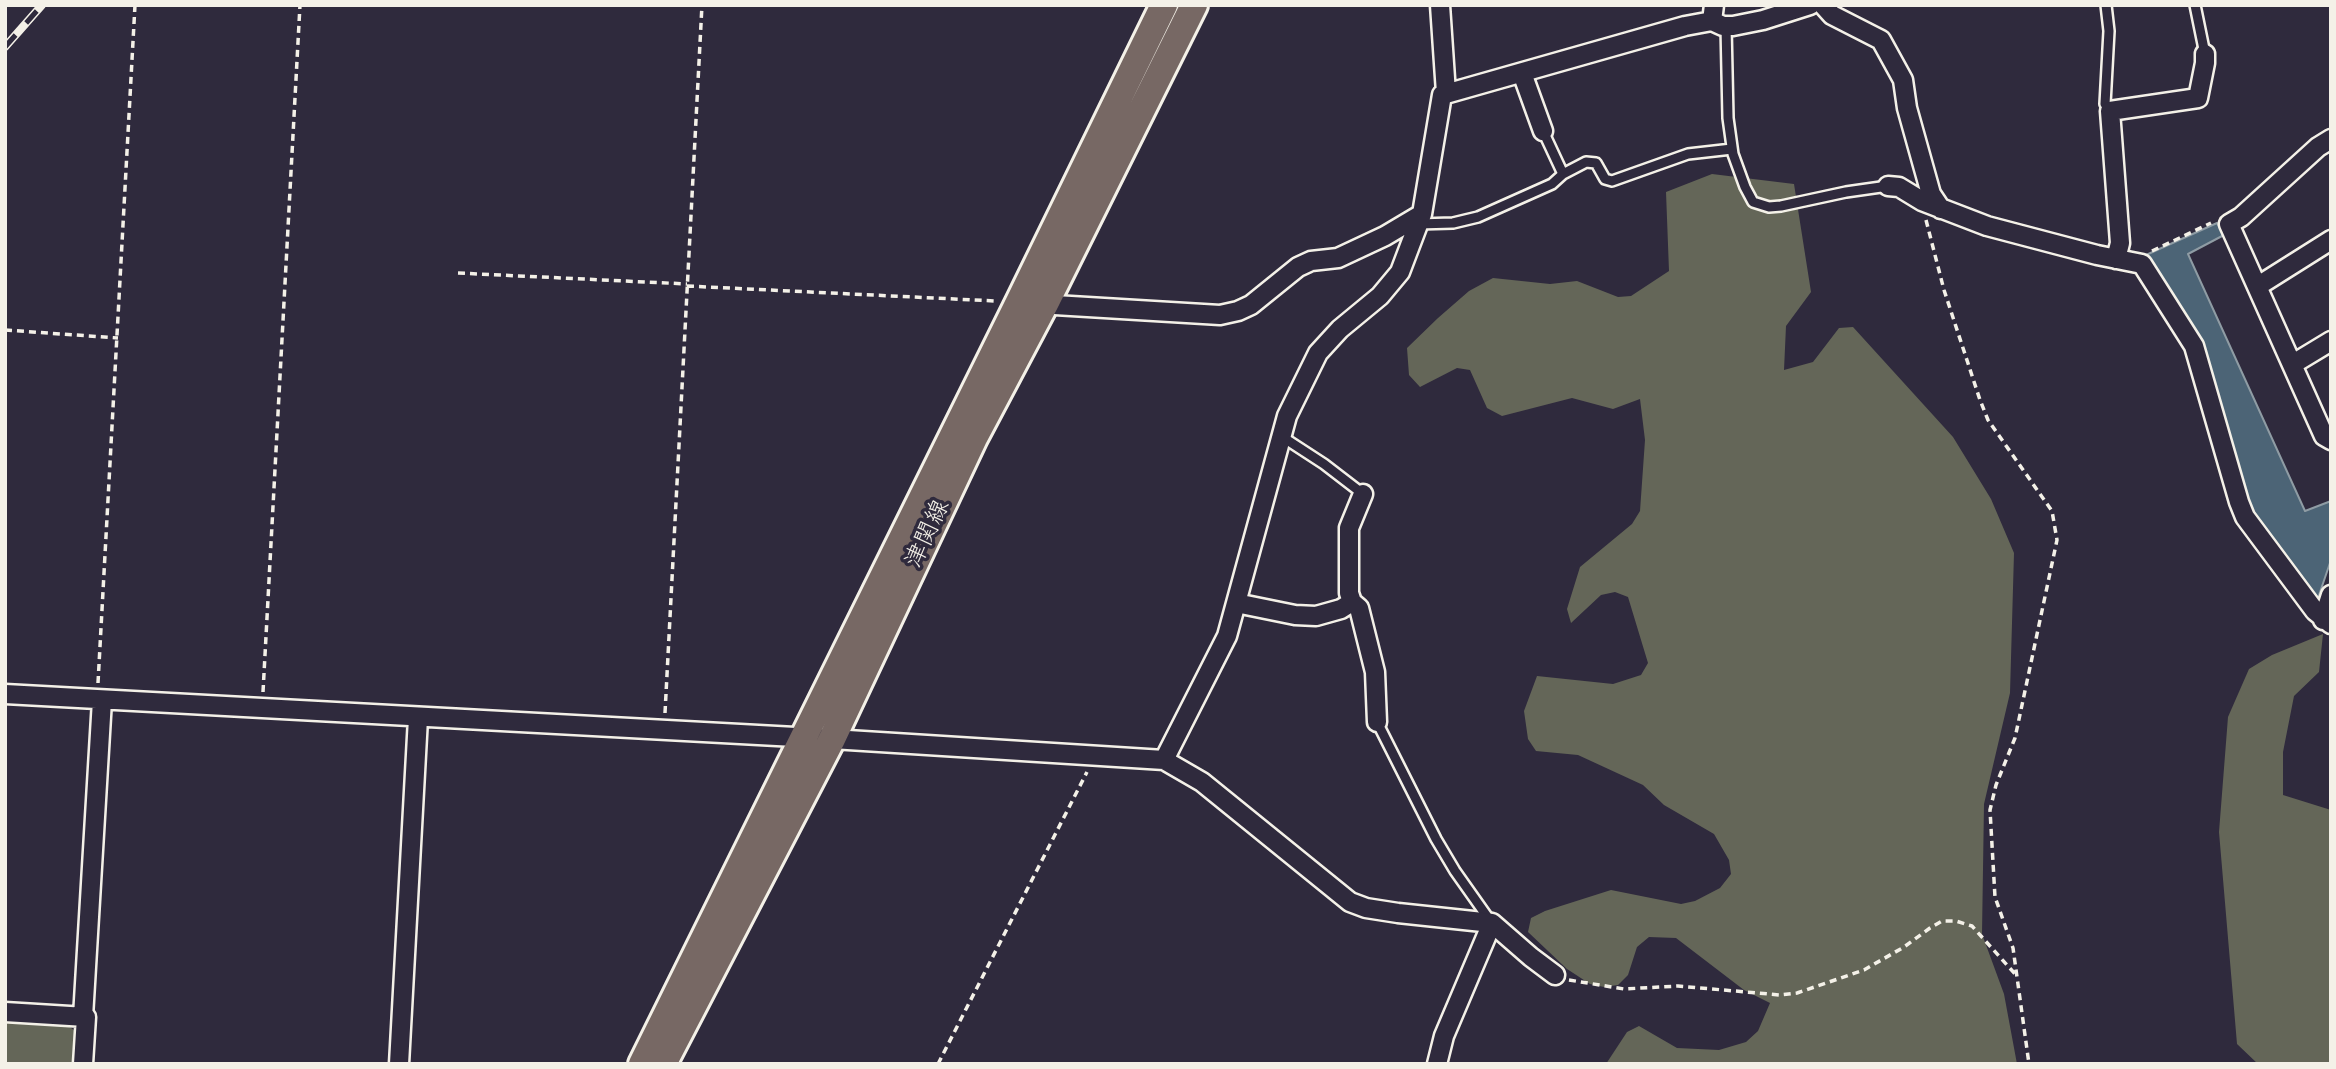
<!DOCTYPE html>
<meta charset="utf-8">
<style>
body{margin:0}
#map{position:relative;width:2336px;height:1069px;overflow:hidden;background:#2f2a3d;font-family:Itim,sans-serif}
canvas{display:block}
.frame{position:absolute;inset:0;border:7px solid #f4f1e8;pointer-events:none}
</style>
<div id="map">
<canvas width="2336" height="1069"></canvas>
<div class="frame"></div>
</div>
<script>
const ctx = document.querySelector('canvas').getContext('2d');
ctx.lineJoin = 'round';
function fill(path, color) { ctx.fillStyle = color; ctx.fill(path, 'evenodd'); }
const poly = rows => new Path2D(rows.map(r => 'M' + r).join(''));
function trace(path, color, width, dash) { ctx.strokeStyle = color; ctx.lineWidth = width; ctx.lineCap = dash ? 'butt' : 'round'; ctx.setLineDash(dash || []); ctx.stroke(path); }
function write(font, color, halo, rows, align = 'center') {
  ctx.font = font + ' Itim,"Klee One",sans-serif'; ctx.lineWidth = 7; ctx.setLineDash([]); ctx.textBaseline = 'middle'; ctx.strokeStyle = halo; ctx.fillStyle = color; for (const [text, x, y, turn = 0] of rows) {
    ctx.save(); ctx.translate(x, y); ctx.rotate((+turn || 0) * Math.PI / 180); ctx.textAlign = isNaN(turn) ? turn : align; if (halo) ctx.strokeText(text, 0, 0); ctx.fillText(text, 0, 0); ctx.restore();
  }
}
fill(poly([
 [1712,174,1794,184,1811,292,1786,326,1784,370,1813,362,1839,328,1853,327,1953,437,1991,499,2014,553,2010,693,1984,804,1982,934,2004,994,2017,1064,1606,1064,1627,1032,1639,1026,1677,1048,1719,1050,1746,1042,1758,1031,1770,1003,1744,990,1676,938,1649,937,1637,947,1628,975,1618,985,1604,987,1590,984,1567,969,1528,932,1531,918,1545,911,1611,890,1681,904,1695,901,1720,888,1731,874,1729,860,1714,834,1664,805,1643,785,1578,755,1536,751,1528,739,1524,711,1537,676,1613,684,1641,675,1648,663,1628,597,1615,592,1601,595,1571,623,1567,609,1580,567,1632,524,1640,511,1645,440,1640,399,1613,409,1572,398,1502,416,1487,408,1470,370,1457,368,1420,387,1409,375,1407,348,1438,318,1469,291,1493,278,1550,284,1577,281,1618,297,1631,296,1669,271,1666,192],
 [2323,634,2319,672,2294,696,2283,752,2283,795,2331,810,2331,1064,2258,1064,2237,1044,2219,832,2228,717,2249,669,2272,655],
 [5,1020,65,1023,75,1031,73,1064,5,1064]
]), '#646658');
const water = poly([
 [2217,223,2224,235,2188,254,2305,511,2331,501,2331,560,2317,601,2256,517,2246,498,2201,342,2146,255,2217,223]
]);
fill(water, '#4c6476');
trace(water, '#8f9ca4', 2);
const service = poly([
 [2106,5,2109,31,2105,104,2110,111],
 [2195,5,2205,54],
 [1726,26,1728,118,1733,154,1745,187,1753,202,1769,207,1781,206,1846,192,1888,186],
 [1543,131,1563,174],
 [1418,224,1453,223,1478,217,1552,184,1563,174,1586,162,1596,163,1605,179,1612,181,1688,154,1732,149],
 [1281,436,1324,464,1363,494],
 [1377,722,1436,839,1455,871,1491,922]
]);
const minor = poly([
 [1440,5,1446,93],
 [1823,5,1832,15,1881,40,1903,80,1907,108,1931,194,1941,209],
 [1712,21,1723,26,1733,26,1763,20,1810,5],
 [1522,73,1543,131],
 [2331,139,2318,147,2241,217,2229,224,2324,436,2331,440],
 [1888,186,1899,187,1922,201,1987,226,2097,255,2142,264,2194,346,2239,502,2245,517,2315,611,2331,624],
 [2116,259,2120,243,2110,111,2198,98,2205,63,2205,54],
 [2258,286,2331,240],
 [1038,304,1220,315,1238,311,1251,305,1298,267,1311,261,1338,258,1385,236,1422,214],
 [2293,364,2331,341],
 [1363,494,1349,528,1349,593,1352,602,1359,608,1375,672,1377,722],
 [1236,603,1295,615,1316,616,1341,609,1352,602],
 [2323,620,2331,595],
 [5,694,832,739,1164,760,1202,782,1350,902,1366,908,1398,913,1492,923,1531,957,1555,975],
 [1164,760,1227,636,1287,416,1318,353,1340,329,1380,296,1400,272,1422,214,1442,95,1685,26,1712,21,1714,5],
 [5,1012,86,1017,83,1064],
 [83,1017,102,700],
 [399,1064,418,718],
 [1437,1064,1444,1036,1492,923]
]);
const primary = poly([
 [642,1064,1019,302,1164,5],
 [663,1064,832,739,974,438,1045,304,1194,5]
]);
trace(service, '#f4f1e8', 14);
trace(minor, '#f4f1e8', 23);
trace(primary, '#f4f1e8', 32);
trace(poly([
 [1926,220,1944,290,1980,400,1988,420,2052,511,2057,540,2015,738,1996,785,1990,810,1995,897,2013,948,2029,1064],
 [2152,251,2211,223],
 [458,273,687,284],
 [687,286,996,301],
 [5,330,118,338],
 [98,683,135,5],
 [263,692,300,5],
 [665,713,702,5],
 [1569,980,1624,989,1678,986,1780,995,1797,993,1864,970,1904,947,1930,928,1942,921,1956,921,1972,926,2016,975],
 [938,1064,1087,772]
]), '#f4f1e8', 3.5, [7, 5]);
trace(service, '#2f2a3d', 9);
trace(minor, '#2f2a3d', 18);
trace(primary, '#776864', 26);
const rail = poly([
 [5,47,42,5]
]);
trace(rail, '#f4f1e8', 8);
trace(rail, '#2f2a3d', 5, [16]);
write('24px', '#f4f1e8', '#2f2a3d', [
 ["津関線",928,534,-65]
]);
</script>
